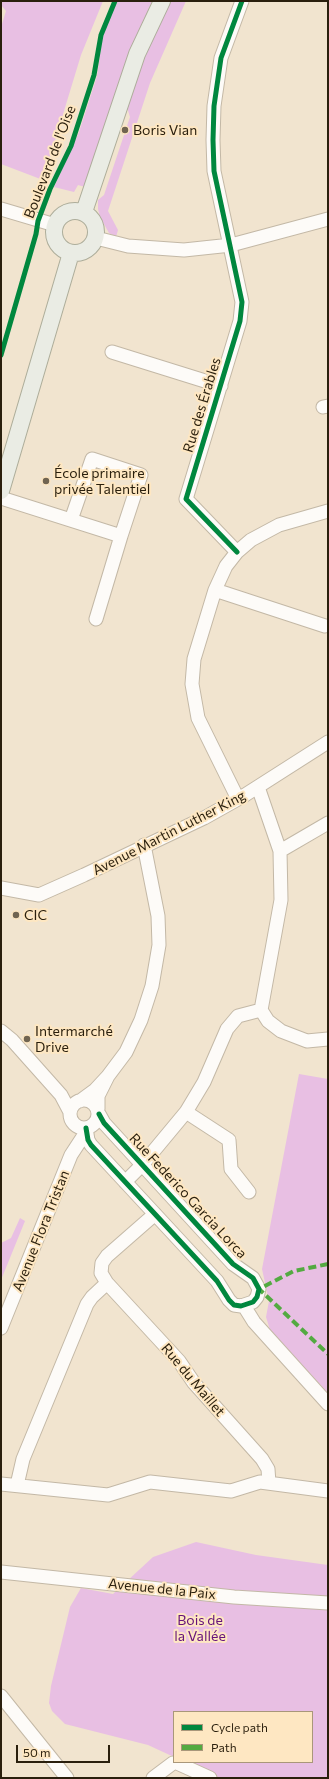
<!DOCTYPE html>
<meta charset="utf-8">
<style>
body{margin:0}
#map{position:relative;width:329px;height:1779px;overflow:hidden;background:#f1e4cf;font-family:Commissioner,sans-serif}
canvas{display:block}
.frame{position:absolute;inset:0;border:2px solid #2a1f0d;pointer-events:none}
.legend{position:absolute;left:173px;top:1711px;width:140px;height:52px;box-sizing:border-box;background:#fee7c2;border:1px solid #a9977a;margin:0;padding:5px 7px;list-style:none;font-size:12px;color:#2a1f0d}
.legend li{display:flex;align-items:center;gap:8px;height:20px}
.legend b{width:20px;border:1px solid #a9977a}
.scale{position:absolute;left:16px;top:1745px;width:94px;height:18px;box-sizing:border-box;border:2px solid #2a1f0d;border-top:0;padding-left:5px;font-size:12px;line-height:14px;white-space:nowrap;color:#2a1f0d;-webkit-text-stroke:3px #fee7c2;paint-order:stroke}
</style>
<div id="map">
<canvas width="329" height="1779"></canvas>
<div class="frame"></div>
<ul class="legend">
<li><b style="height:5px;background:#00873e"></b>Cycle path</li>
<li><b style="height:5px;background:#53aa41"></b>Path</li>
</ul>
<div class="scale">50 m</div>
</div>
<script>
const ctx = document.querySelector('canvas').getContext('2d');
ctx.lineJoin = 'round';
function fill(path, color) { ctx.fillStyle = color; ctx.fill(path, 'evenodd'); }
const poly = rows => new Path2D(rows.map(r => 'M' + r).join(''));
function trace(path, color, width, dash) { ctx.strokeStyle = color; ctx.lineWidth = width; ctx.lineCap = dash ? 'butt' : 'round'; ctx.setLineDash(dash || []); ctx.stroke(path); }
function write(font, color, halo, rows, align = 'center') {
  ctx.font = font + ' Commissioner,sans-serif'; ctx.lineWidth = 4; ctx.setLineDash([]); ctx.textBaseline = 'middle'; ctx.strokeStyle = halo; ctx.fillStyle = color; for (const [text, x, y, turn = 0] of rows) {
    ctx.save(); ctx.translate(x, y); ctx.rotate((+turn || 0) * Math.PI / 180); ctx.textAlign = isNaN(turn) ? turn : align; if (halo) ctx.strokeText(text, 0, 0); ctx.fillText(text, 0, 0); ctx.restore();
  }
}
fill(poly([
 [1,1,103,1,81,55,43,180,1,164,1,27,6,11,1,5],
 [117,1,152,1,124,69,85,187,78,185,74,192,54,187,79,132,97,76,103,33],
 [170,1,186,1,150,83,108,211,118,230,116,237,109,233,100,217,98,209,98,200,104,195,130,117,126,104,139,69],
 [299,1074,328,1079,328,1393,270,1330,266,1317,269,1301,262,1269],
 [20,1218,25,1221,1,1280,1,1243,11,1238],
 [196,1542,256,1555,328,1565,328,1778,220,1778,185,1762,312,1762,312,1712,174,1712,174,1757,148,1745,65,1724,52,1711,49,1703,51,1686,70,1607,81,1588,113,1594,153,1557]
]), '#e8bfe3');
const minor = poly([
 [1,209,55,225],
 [96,238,128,246,184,250,231,245,328,219],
 [112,352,221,386],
 [323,407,328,406],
 [1,498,121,536,96,619],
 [71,520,92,459,141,475,121,536],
 [237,552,186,499,240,321,242,302,214,171,213,140,214,106,221,58,242,1],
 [215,590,325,626],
 [238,799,198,718,192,684,194,659,215,590,226,566,237,552,251,540,279,525,328,511],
 [280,851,328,823],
 [1,888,39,895,84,875,204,818,245,795,328,742],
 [261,1010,268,1021,281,1031,307,1041,328,1039],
 [1,1031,12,1040,61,1095,70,1112],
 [108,1076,126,1052,141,1020,152,986,159,945,158,916,144,845],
 '70 1114a14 14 0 1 1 28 0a14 14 0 1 1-28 0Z',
 [80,1101,95,1090,108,1076,98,1096,98,1109],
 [186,1112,229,1140,231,1169,249,1192],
 [86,1128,88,1140,91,1145,217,1281,229,1300,234,1305,241,1306,253,1302,257,1297,259,1289,253,1278,233,1264,104,1123,99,1114],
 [125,1182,142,1165,186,1112,204,1082,227,1029,238,1016,261,1010,281,900,280,851,258,787],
 [155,1214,107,1256,102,1263,101,1273,107,1283,179,1361,194,1383,262,1459,268,1469,269,1483],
 [244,1306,254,1322,328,1404],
 [1,1328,71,1155,88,1129],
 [1,1484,108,1495,150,1482,231,1491,260,1482,328,1491],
 [17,1485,23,1459,87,1304,92,1297,107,1283],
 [1,1572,234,1597,328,1603],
 [1,1696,67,1778],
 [153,1778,173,1763,177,1763,210,1778]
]);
const major = poly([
 '54 232a21 21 0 1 1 42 0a21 21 0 1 1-42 0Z',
 [84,212,137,54,162,1],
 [1,491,71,253]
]);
trace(minor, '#c3b8a6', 15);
trace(major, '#adad9a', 18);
trace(minor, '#fdfbf8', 13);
trace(major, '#eaece4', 16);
trace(poly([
 [328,1264,294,1271,259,1289,328,1354]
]), '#53aa41', 4, [8, 4]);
trace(poly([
 [1,355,36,234,38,221,50,189,71,146,94,75,101,35,115,1],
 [237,552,186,499,240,321,242,302,214,171,213,140,214,106,221,58,242,1],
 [86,1128,88,1140,91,1145,217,1281,229,1300,234,1305,241,1306,253,1302,257,1297,259,1289,253,1278,233,1264,104,1123,99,1114]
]), '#00873e', 5);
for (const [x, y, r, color] of [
 [125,130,4,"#706451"],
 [46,481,4,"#706451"],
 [16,915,4,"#706451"],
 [27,1039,4,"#706451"]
]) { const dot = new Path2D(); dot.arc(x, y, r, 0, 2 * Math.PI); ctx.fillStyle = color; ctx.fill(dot); trace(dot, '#fee7c2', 1.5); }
write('14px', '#2a1f0d', '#fee7c2', [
 ["Boris Vian",133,130],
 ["École primaire",54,473],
 ["privée Talentiel",54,489],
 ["CIC",24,915],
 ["Intermarché",35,1031],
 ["Drive",35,1047]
], 'left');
write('14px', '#2a1f0d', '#fee7c2', [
 ["Boulevard de l'Oise",50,162,-69],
 ["Rue des Érables",202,405,-73],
 ["Avenue Martin Luther King",169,833,-27],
 ["Rue Federico Garcia Lorca",188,1196,47],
 ["Avenue Flora Tristan",41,1231,-68],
 ["Rue du Maillet",193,1380,50],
 ["Avenue de la Paix",162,1589,6]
]);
write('14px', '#66137a', '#fee7c2', [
 ["Bois de",200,1620],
 ["la Vallée",200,1636]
]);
</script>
